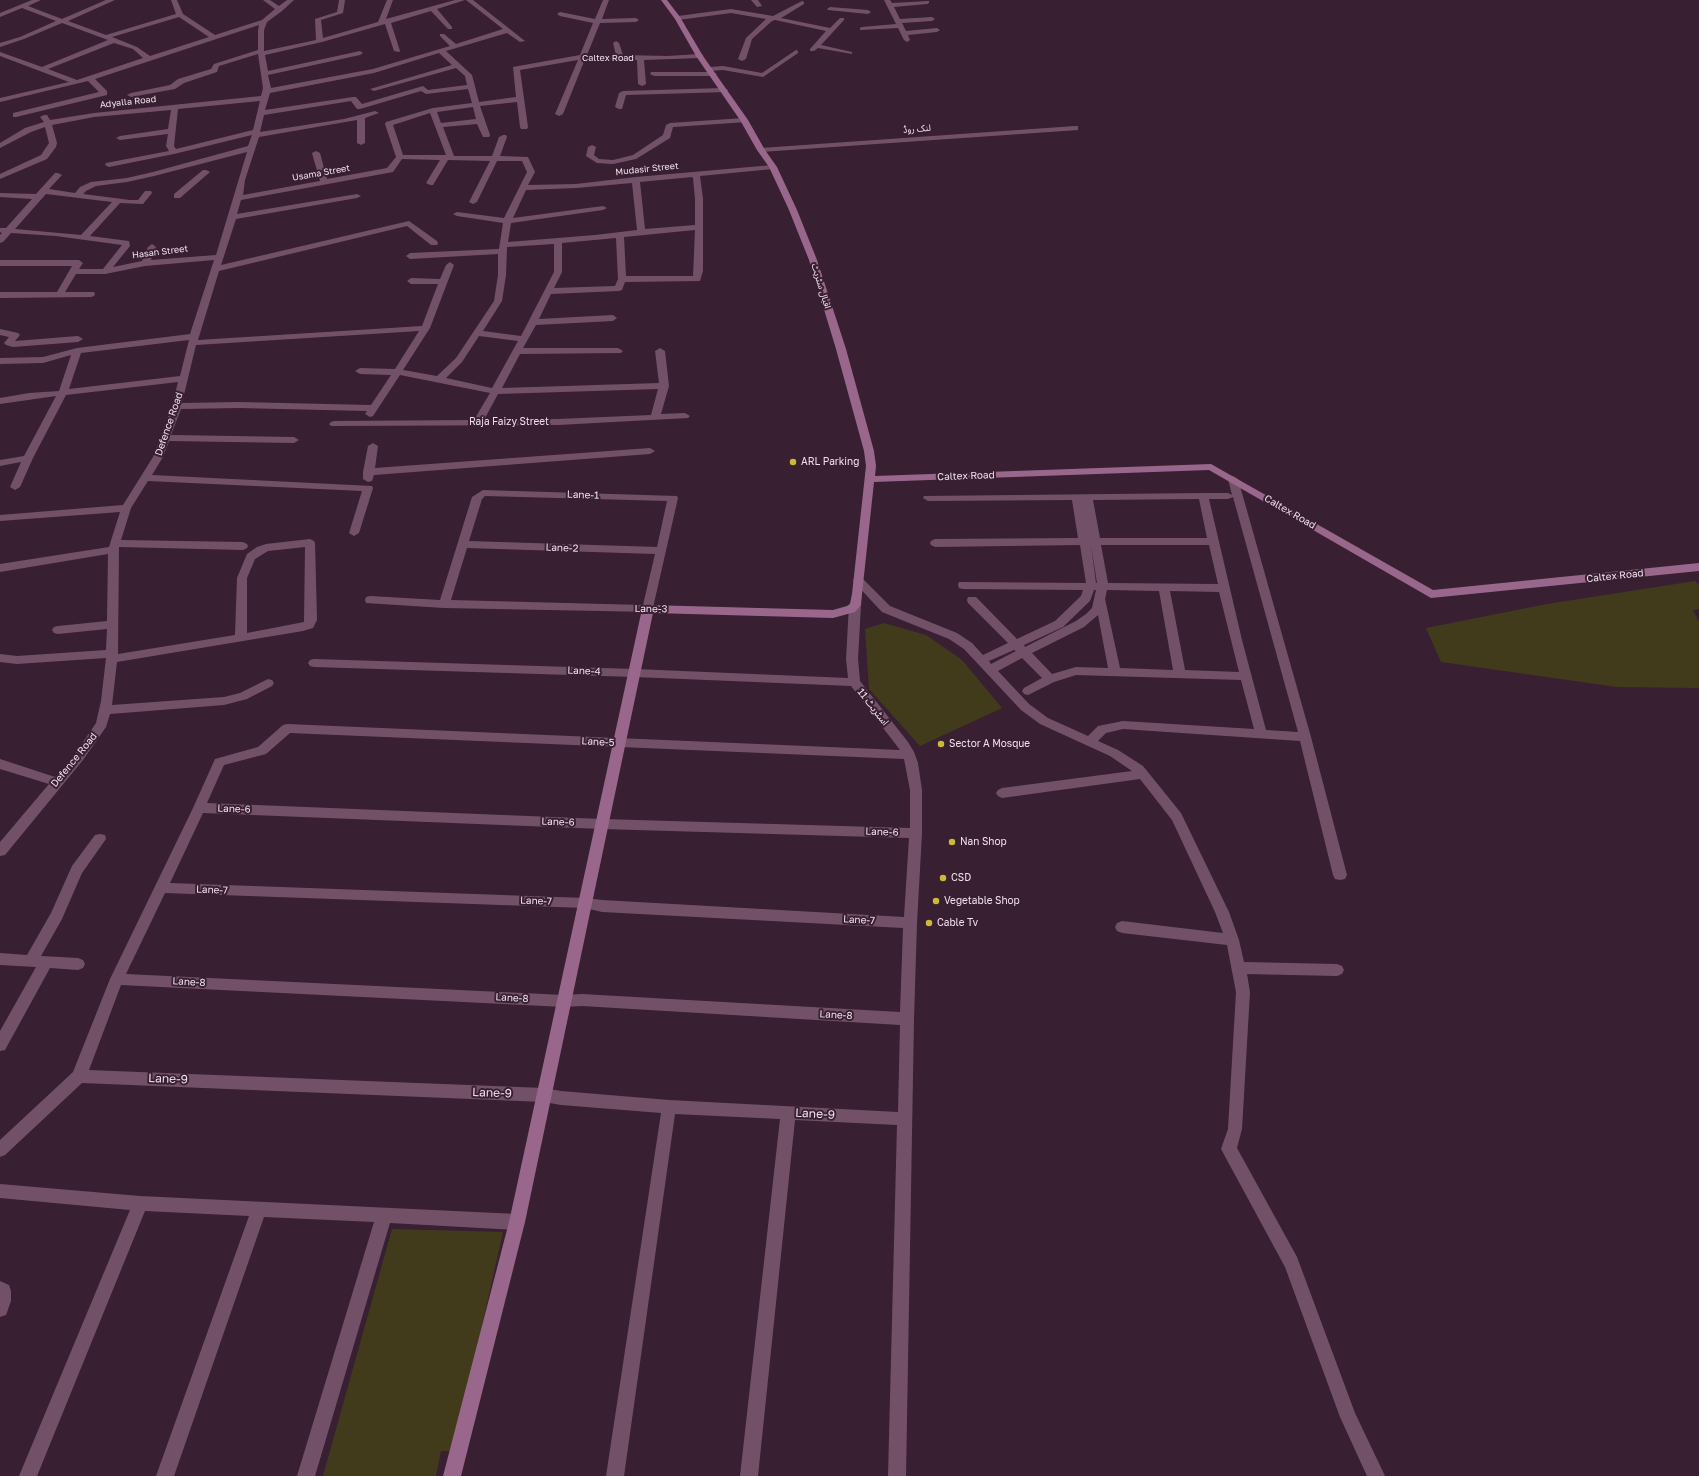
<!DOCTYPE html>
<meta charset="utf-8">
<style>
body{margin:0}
canvas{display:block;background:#381f31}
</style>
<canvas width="1699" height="1476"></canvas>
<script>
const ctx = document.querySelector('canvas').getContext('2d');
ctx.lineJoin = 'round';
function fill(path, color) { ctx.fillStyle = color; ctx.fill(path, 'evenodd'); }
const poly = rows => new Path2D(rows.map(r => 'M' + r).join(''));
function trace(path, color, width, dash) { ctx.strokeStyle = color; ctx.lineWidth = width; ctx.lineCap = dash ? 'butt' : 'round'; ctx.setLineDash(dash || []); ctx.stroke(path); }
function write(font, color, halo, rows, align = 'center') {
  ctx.font = font + ' "Golos Text","Noto Sans Arabic",sans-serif'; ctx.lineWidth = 4; ctx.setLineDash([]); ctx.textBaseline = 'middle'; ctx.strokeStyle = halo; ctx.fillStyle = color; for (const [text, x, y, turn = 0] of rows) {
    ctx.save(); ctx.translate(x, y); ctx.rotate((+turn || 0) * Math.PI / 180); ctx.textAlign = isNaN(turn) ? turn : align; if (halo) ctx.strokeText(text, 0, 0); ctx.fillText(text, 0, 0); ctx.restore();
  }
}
fill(poly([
 [1695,581,1699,585,1699,609,1693,610,1699,622,1699,688,1617,687,1441,662,1426,628,1547,604],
 [884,623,926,635,962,660,1002,708,920,746,869,689,865,629],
 [392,1229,503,1232,454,1451,441,1451,436,1476,323,1476]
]), '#413b1c');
fill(poly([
 [32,0,41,0,28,6,62,19,106,0,115,0,68,21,106,35,176,14,171,0,177,0,183,14,215,35,262,20,275,9,263,0,270,0,279,6,287,0,294,0,282,11,267,22,264,30,264,51,316,40,315,19,337,12,339,0,345,0,343,13,321,20,323,38,378,22,387,0,393,0,386,19,455,0,465,0,437,9,452,27,452,29,448,29,431,11,391,23,400,51,399,52,394,51,385,24,322,42,265,55,268,71,360,51,363,53,360,55,268,75,271,88,373,69,450,46,440,36,440,34,444,34,456,44,503,29,466,0,473,0,525,41,520,42,507,33,446,51,472,75,479,102,516,97,513,67,580,55,593,23,560,16,557,14,560,12,595,19,603,0,609,0,602,19,636,18,639,20,636,22,600,23,587,55,616,55,613,43,616,41,619,43,623,55,667,56,700,54,704,56,700,58,644,60,646,84,642,86,638,84,637,60,585,59,563,114,559,116,555,114,578,60,520,70,528,127,527,129,521,129,520,127,517,102,480,106,490,135,489,137,483,137,477,124,443,127,454,156,492,156,499,137,503,135,506,135,507,137,500,156,528,157,535,172,528,185,576,184,636,177,773,165,777,167,773,169,700,176,703,199,703,271,700,281,625,282,622,290,619,291,551,294,539,319,613,315,617,318,613,321,536,325,523,348,618,348,623,351,621,353,520,354,502,388,659,383,655,351,660,348,665,351,669,386,661,414,685,413,690,416,688,418,558,425,331,426,329,424,331,422,334,421,474,420,490,393,400,375,373,416,370,417,365,414,367,411,239,408,181,409,171,435,294,437,299,440,294,443,169,441,163,457,152,475,372,486,373,488,359,533,354,536,349,533,362,491,148,481,131,508,121,540,243,542,247,544,248,546,247,548,243,550,119,547,118,654,235,635,237,578,247,554,257,547,266,544,310,539,314,541,315,543,317,620,313,628,303,631,117,662,112,705,224,697,240,693,268,679,272,680,274,683,272,686,247,699,224,705,110,714,106,727,83,760,5,855,0,856,0,842,49,784,0,769,0,759,55,777,75,754,96,723,101,701,106,658,17,664,0,662,0,654,17,656,106,650,107,629,58,634,54,633,52,630,54,627,58,626,107,621,108,554,0,572,0,564,109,547,120,512,0,521,0,515,123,505,153,457,172,406,178,382,66,395,33,458,20,487,15,490,10,487,21,462,0,466,0,460,24,456,56,396,0,404,0,398,29,393,59,391,71,355,43,363,0,364,0,358,43,357,77,348,190,334,214,260,145,266,105,274,76,274,65,292,94,292,95,294,94,296,91,297,0,298,0,292,57,292,72,266,0,266,0,260,79,260,83,263,79,269,103,269,122,245,56,236,11,233,3,242,0,243,0,235,2,233,0,232,0,228,6,228,32,199,0,197,0,193,36,194,55,173,58,173,62,175,49,189,75,193,80,187,91,182,127,178,153,172,248,146,252,135,174,154,109,167,105,165,106,163,169,151,166,146,168,134,120,140,116,138,120,136,168,129,171,110,94,117,52,125,57,143,56,147,47,159,0,179,0,174,41,155,49,143,45,127,31,132,0,148,0,143,25,128,44,122,40,117,44,115,47,115,50,120,94,113,261,96,263,88,258,54,219,66,217,72,184,83,175,89,131,97,127,95,131,93,170,85,178,79,211,69,214,64,258,50,258,30,259,25,95,79,107,91,107,95,16,117,13,117,13,113,99,92,88,81,0,102,0,98,69,82,0,56,0,52,42,67,108,40,62,23,24,39,0,47,0,43,20,37,56,21,22,8,0,17,0,13,32,0],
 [179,17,209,37,150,56,137,47,112,37,179,17],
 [114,43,133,49,143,58,77,80,48,69,114,43],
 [439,53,452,65,370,89,374,91,456,68,465,76,467,85,428,90,423,86,362,104,356,97,353,97,265,110,270,93,374,73,439,53],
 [468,89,472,103,433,108,386,122,385,124,396,157,387,168,327,179,320,153,316,151,312,153,320,181,243,195,245,180,259,137,357,120,357,143,361,145,365,143,365,118,379,113,375,111,344,119,260,132,264,115,351,101,357,109,360,109,421,91,426,94,468,89],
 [260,101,253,130,176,149,174,146,178,109,260,101],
 [473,107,476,119,441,123,437,112,473,107],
 [430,113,446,155,403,155,393,125,430,113],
 [247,152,216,255,151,260,156,247,152,244,148,247,142,261,113,267,130,246,129,241,90,236,120,203,143,204,152,193,151,191,145,191,138,200,130,200,83,194,86,191,96,186,127,182,154,176,247,152],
 [402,159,440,160,426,183,430,185,433,185,448,160,490,161,469,202,473,204,477,202,497,161,522,161,527,172,504,218,457,212,453,214,457,216,503,223,499,249,410,253,406,256,410,259,498,254,498,275,494,301,456,358,437,376,403,370,430,328,454,265,450,262,446,265,440,279,411,278,407,281,411,284,438,284,422,326,198,340,219,271,407,226,431,245,437,245,438,243,437,241,409,221,221,265,236,219,357,198,361,196,357,194,237,214,241,200,393,172,402,159],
 [692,177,693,178,695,199,695,225,645,229,640,182,692,177],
 [632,183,637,230,595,235,508,242,511,223,603,210,607,208,603,206,513,218,526,190,576,188,632,183],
 [46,194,112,202,81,235,15,229,46,194],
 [695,230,693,276,626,276,624,237,695,230],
 [616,238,618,279,615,286,554,288,562,272,562,243,616,238],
 [554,244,554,272,521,336,483,331,502,301,506,275,507,247,554,244],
 [419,331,395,369,360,368,355,371,360,374,391,375,371,405,239,402,182,403,196,345,419,331],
 [479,336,518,341,492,388,446,378,462,362,479,336],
 [189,340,180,376,69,389,81,353,189,340],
 [658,389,651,415,558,419,484,420,498,394,658,389],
 [305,547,304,622,247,633,247,578,255,559,268,551,305,547],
 [751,0,758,0,762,6,757,7,751,0],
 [884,0,890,0,892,3,929,1,929,3,927,4,894,7,900,19,932,17,935,19,932,21,902,23,906,31,937,28,940,30,937,32,908,35,910,40,907,42,904,40,898,28,860,30,860,28,862,27,896,24,884,0],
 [802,1,804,2,804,4,781,18,830,28,840,18,844,18,844,20,821,45,852,52,852,54,818,48,814,51,810,51,810,49,826,31,775,20,772,21,752,39,746,59,742,61,738,59,746,38,766,19,731,13,678,20,675,18,678,16,731,9,773,16,802,1],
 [830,7,868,10,871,12,868,14,828,10,827,9,830,7],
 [796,50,798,51,798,53,763,77,723,70,710,71,706,69,710,67,723,66,762,73,796,50],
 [651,72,713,72,717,74,713,76,654,76,650,74,651,72],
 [724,88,728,90,727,92,626,95,622,109,619,109,615,107,619,93,623,91,724,88],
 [744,118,747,118,747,122,673,127,670,138,636,159,613,164,597,163,586,156,588,147,592,145,596,147,594,155,599,159,613,160,633,155,663,135,666,125,670,123,744,118],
 [1075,126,1078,126,1078,130,761,152,757,150,761,148,1075,126],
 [203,170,206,170,210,172,180,198,174,198,174,194,203,170],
 [0,329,18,333,20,335,15,341,78,336,83,339,78,342,13,347,6,345,4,343,9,337,0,335,0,329],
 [373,443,378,446,375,468,650,448,655,451,650,454,374,475,372,481,368,482,363,479,363,472,368,446,373,443],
 [1233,476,1238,479,1311,737,1347,875,1345,879,1340,880,1335,879,1333,875,1300,741,1123,729,1106,733,1098,741,1118,750,1143,766,1181,813,1229,912,1239,940,1244,962,1337,964,1342,966,1344,970,1342,974,1337,976,1247,974,1250,992,1242,1129,1237,1148,1297,1257,1355,1413,1385,1476,1367,1476,1340,1417,1285,1267,1221,1149,1228,1129,1236,992,1227,945,1122,933,1117,931,1115,927,1117,923,1122,921,1223,933,1215,912,1172,820,1140,779,1002,798,998,796,996,793,998,790,1002,788,1132,771,1110,756,1040,724,1021,710,964,649,949,639,882,612,853,581,854,578,858,577,862,578,890,606,957,633,972,643,983,655,1008,643,968,603,967,600,968,597,976,597,1017,639,1055,621,1081,596,1083,590,963,589,959,588,958,585,959,582,1086,583,1080,545,935,547,931,545,930,543,931,541,935,539,1078,538,1072,500,928,501,923,498,924,496,1203,493,1228,493,1232,495,1228,479,1233,476],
 [1233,497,1298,732,1266,730,1242,640,1209,499,1228,499,1233,497],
 [1199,499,1207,538,1100,538,1093,500,1199,499],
 [1091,545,1097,583,1096,583,1091,545],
 [1101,545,1209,545,1218,584,1108,583,1101,545],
 [1094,590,1096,590,1092,608,1086,614,1076,621,1025,647,1024,645,1063,627,1090,601,1094,590],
 [1107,590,1159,591,1173,670,1120,668,1105,599,1107,590],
 [1170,591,1219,592,1239,672,1185,670,1170,591],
 [1098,615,1108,668,1076,667,1052,674,1032,653,1084,627,1098,615],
 [1014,650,1016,651,991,664,989,661,1014,650],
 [1022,658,1042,678,1024,688,1022,691,1024,694,1028,695,1054,682,1076,675,1241,680,1254,729,1123,721,1098,726,1088,736,1048,718,1029,704,998,671,1022,658],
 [483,490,677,496,678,498,652,612,444,608,366,603,365,600,366,597,370,596,440,600,472,497,483,490],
 [485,496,667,501,657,547,469,541,482,499,485,496],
 [467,548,655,554,643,605,451,600,467,548],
 [855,601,859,602,861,605,858,659,860,681,908,742,914,752,918,763,922,790,922,833,917,923,914,1019,906,1476,888,1476,897,1125,795,1120,758,1476,740,1476,780,1119,675,1114,624,1476,606,1476,661,1113,561,1105,544,1102,82,1083,5,1155,0,1157,0,1140,73,1072,110,979,193,808,215,759,258,747,283,725,287,724,900,750,851,686,635,677,314,667,310,666,308,663,310,660,314,659,635,669,848,678,846,659,849,605,851,602,855,601],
 [290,733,904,759,910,790,910,828,602,819,207,803,224,765,266,754,290,733],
 [203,813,602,829,909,838,904,917,602,900,585,898,170,883,203,813],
 [165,893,585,908,602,912,903,928,900,1012,582,994,564,995,126,974,165,893],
 [121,985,564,1007,582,1006,900,1025,898,1112,669,1100,561,1091,544,1088,89,1070,121,985],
 [100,834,105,835,106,839,82,873,62,919,41,956,78,958,83,960,85,964,83,968,78,970,50,968,5,1050,0,1051,0,1031,36,967,0,965,0,953,27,955,51,913,72,866,95,835,100,834],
 [0,1184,140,1196,517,1214,522,1217,525,1222,522,1227,517,1230,390,1223,315,1476,297,1476,374,1222,264,1217,174,1476,156,1476,249,1216,145,1211,37,1476,19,1476,130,1210,0,1198,0,1184],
 [0,1281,9,1285,11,1291,11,1301,6,1315,0,1317,0,1281]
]), '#725168');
fill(poly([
 [661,0,667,0,680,17,703,56,748,120,765,150,777,167,797,210,817,260,846,349,874,451,876,466,875,476,1211,464,1433,590,1699,563,1699,571,1431,598,1209,470,874,482,862,594,861,605,855,612,833,618,653,613,525,1222,461,1476,443,1476,509,1222,642,609,644,606,648,605,833,610,847,606,850,604,852,594,866,466,864,451,836,349,809,260,789,210,769,167,757,150,740,120,696,56,675,19,661,0]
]), '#9a678c');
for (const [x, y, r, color] of [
 [793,462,4,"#cdb938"],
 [941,744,4,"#cdb938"],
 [952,842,4,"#cdb938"],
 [943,878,4,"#cdb938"],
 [936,901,4,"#cdb938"],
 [929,923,4,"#cdb938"]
]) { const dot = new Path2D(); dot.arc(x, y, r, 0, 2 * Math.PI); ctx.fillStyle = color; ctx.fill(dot); trace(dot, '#381f31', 1.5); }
write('9px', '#f2e1ed', '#381f31', [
 ["Caltex Road",608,58],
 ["Adyalla Road",128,102,-6],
 ["لنک روڈ",917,129,-4],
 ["Mudasir Street",647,169,-6],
 ["Usama Street",321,173,-10],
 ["Hasan Street",160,252,-7],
 ["اقبال سٹریٹ",821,286,73]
]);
write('10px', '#f2e1ed', '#381f31', [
 ["Raja Faizy Street",509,422],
 ["Defence Road",169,424,-71],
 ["Caltex Road",966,476,-2],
 ["Lane-1",583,495,2],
 ["Caltex Road",1290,512,30],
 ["Lane-2",562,548,2],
 ["Caltex Road",1615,576,-6],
 ["Lane-3",651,609,1],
 ["Lane-4",584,671,2],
 ["اسٹریٹ 11",873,707,52],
 ["Lane-5",598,742,3],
 ["Defence Road",74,760,-51],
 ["Lane-6",234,809,2],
 ["Lane-6",558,822,2],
 ["Lane-6",882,832,2],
 ["Lane-7",212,890,2],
 ["Lane-7",536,901,2],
 ["Lane-7",859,920,3],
 ["Lane-8",189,982,3],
 ["Lane-8",512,998,3],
 ["Lane-8",836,1015,3]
]);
write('10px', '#f2e1ed', '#381f31', [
 ["ARL Parking",801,462],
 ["Sector A Mosque",949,744],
 ["Nan Shop",960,842],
 ["CSD",951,878],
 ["Vegetable Shop",944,901],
 ["Cable Tv",937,923]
], 'left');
write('12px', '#f2e1ed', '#381f31', [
 ["Lane-9",168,1079,2],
 ["Lane-9",492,1093,2],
 ["Lane-9",815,1114,3]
]);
</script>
